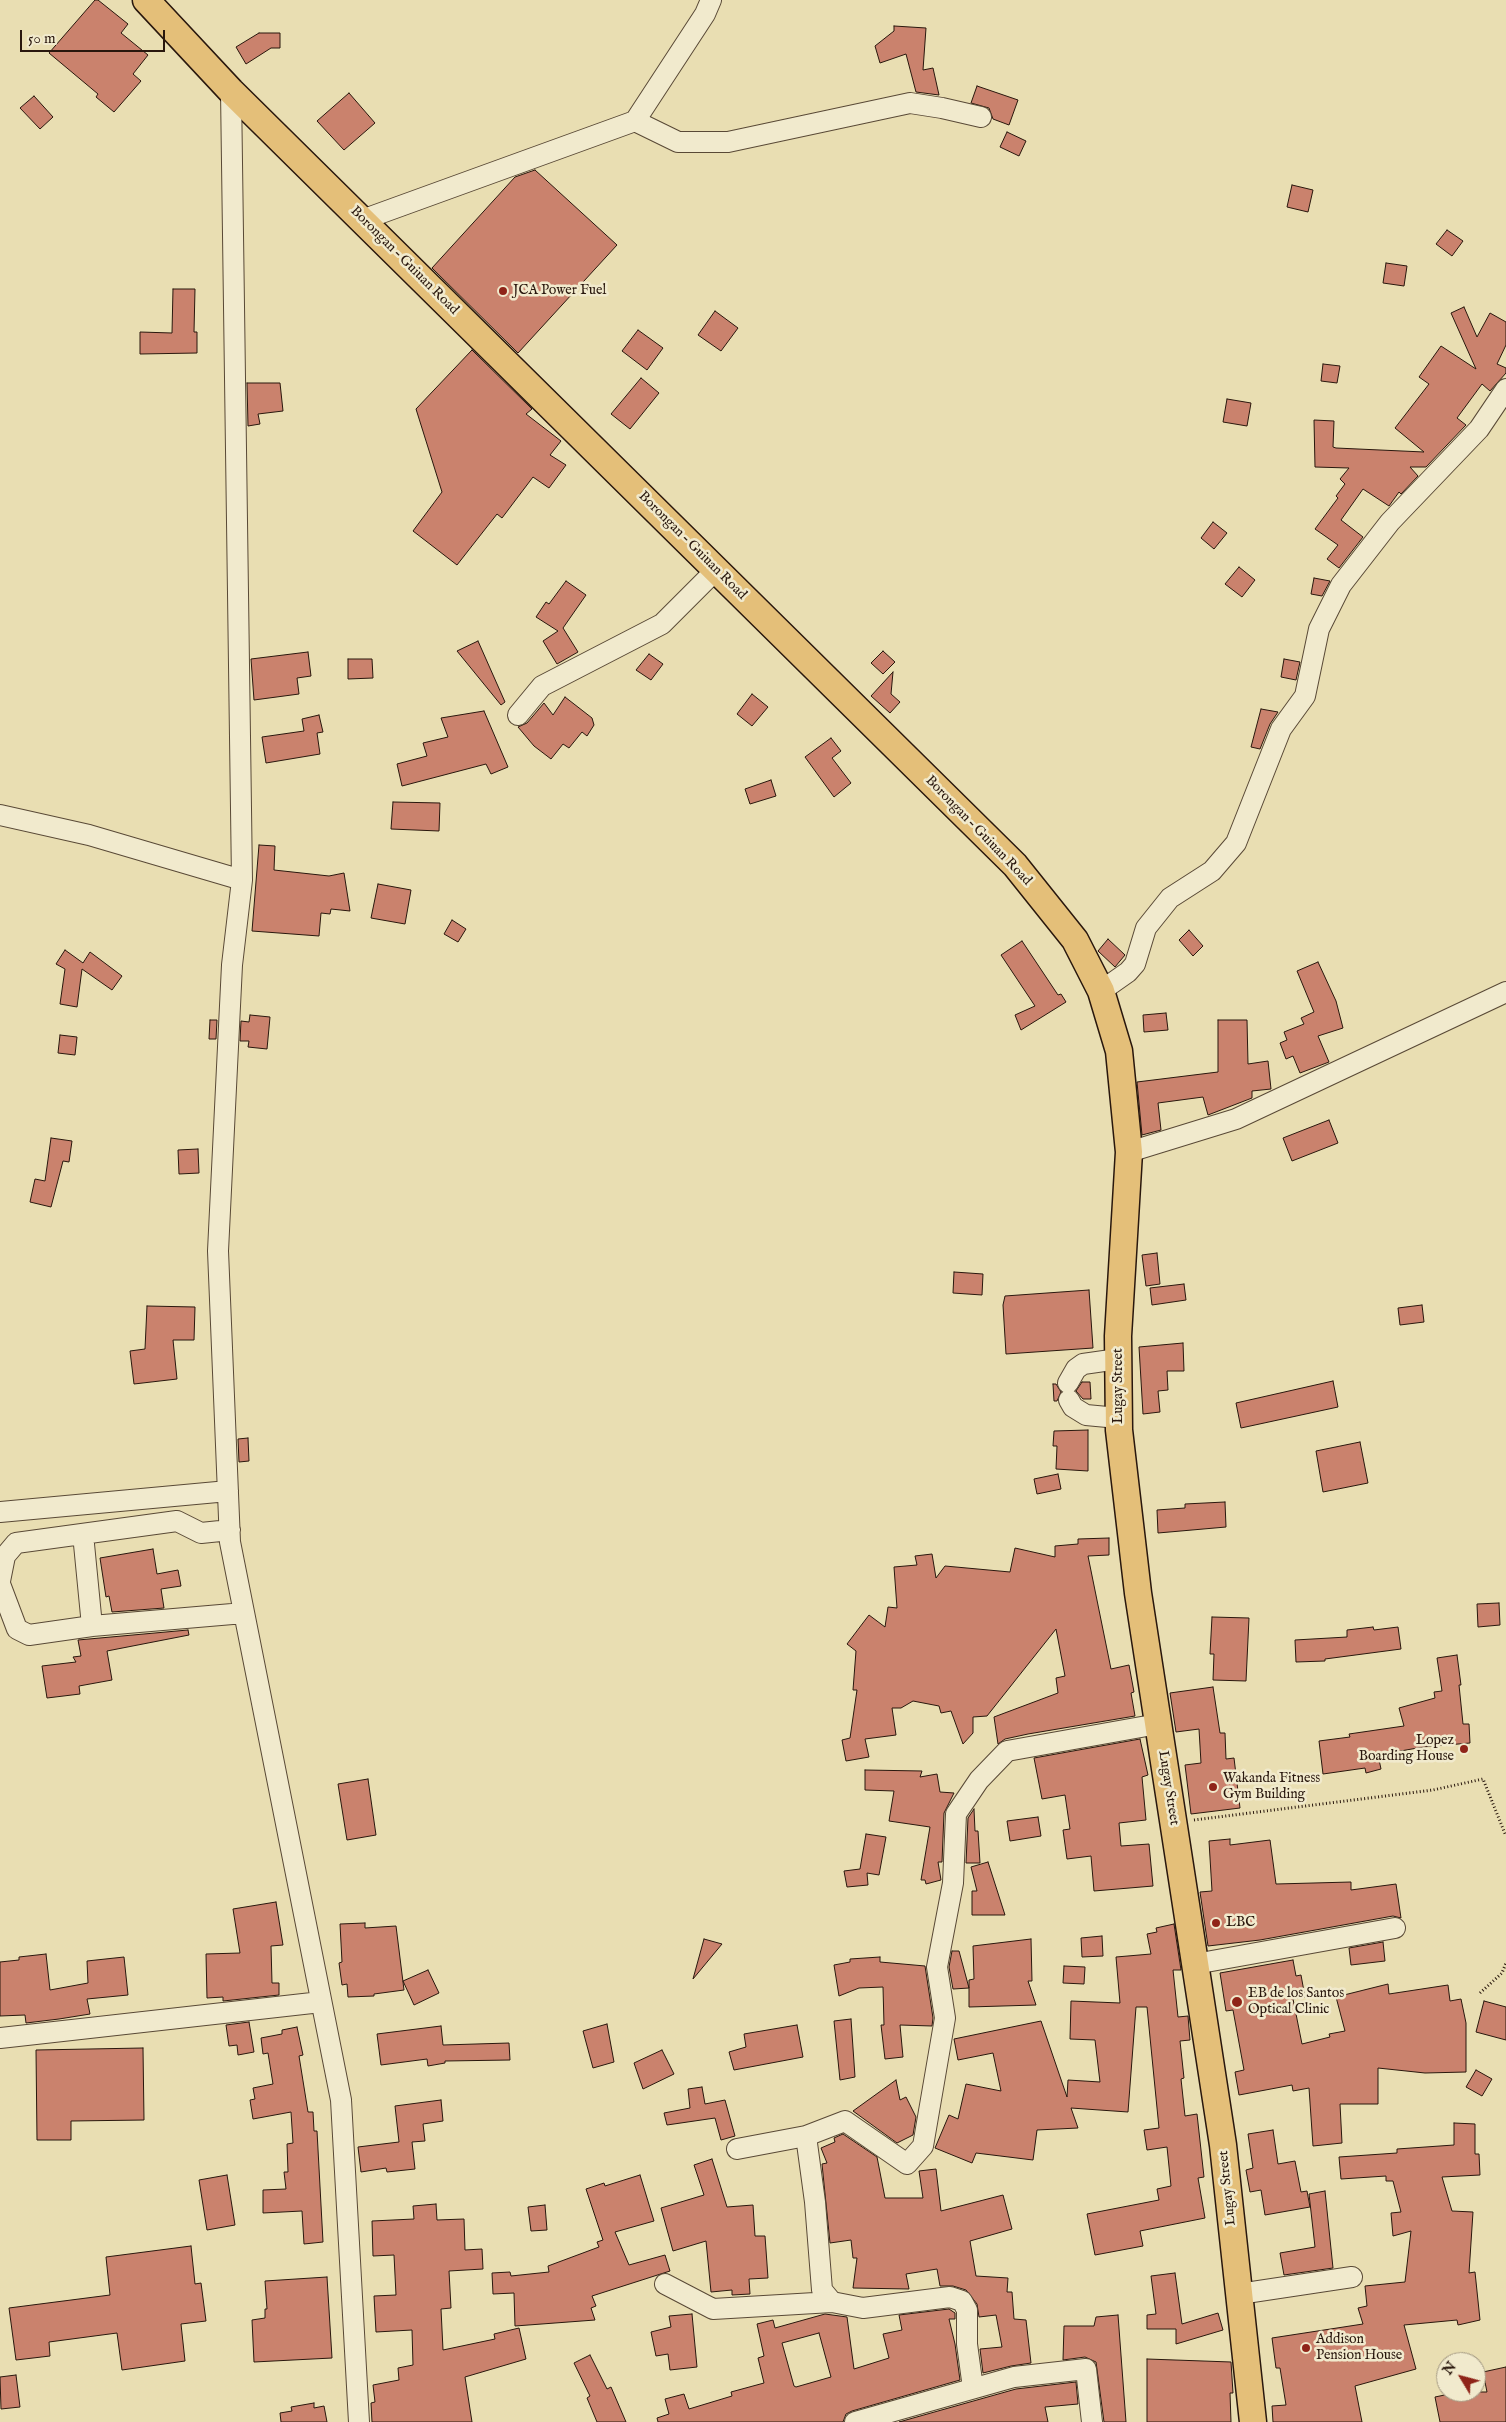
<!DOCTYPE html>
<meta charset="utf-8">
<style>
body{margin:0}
#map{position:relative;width:1506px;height:2422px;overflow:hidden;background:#e9deb2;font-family:"IM FELL English",serif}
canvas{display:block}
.north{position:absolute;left:1436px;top:2352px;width:50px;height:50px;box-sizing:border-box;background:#f1eacd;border:1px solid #a19680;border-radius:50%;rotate:307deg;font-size:14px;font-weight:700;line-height:20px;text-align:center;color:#29170d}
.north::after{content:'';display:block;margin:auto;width:18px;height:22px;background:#8f2418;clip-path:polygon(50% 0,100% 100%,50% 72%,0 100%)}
.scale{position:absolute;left:20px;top:30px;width:145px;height:22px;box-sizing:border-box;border:2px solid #29170d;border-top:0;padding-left:6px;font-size:15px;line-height:18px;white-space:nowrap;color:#29170d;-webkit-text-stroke:4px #f1eacd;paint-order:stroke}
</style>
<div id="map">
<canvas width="1506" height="2422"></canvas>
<div class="north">N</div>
<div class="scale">50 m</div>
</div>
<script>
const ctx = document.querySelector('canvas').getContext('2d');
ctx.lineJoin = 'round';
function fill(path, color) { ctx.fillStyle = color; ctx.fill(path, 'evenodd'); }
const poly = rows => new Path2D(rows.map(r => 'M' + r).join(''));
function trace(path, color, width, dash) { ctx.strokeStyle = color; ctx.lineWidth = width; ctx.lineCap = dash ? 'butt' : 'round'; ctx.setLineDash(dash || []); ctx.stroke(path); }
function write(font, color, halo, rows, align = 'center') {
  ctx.font = font + ' "IM FELL English",serif'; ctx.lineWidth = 5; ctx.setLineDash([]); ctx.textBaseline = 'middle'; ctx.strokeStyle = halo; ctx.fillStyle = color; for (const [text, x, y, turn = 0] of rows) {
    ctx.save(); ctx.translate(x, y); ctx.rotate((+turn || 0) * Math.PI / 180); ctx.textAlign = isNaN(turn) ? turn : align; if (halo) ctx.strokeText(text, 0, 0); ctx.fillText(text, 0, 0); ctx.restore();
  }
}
const building = poly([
 [95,0,98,0,128,24,121,33,148,55,133,74,141,81,114,112,96,97,98,94,49,53,95,0],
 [894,26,926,28,923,70,933,68,939,95,916,92,906,54,880,63,875,46,894,31,894,26],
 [259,33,280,33,280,48,271,48,246,64,236,47,259,33],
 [977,86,1018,100,1009,125,993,119,989,108,971,103,977,86],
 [349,93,375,123,344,150,317,121,349,93],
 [34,96,53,117,40,129,20,108,34,96],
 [1007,132,1026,141,1019,156,1000,147,1007,132],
 [535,170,617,245,518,353,432,268,515,177,535,170],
 [1292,185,1313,190,1308,212,1287,207,1292,185],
 [1447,230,1463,241,1452,256,1436,244,1447,230],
 [1386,263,1407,266,1404,286,1383,283,1386,263],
 [173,289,195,289,194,332,197,332,197,353,140,354,140,332,172,333,173,289],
 [1464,307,1477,337,1490,313,1506,322,1506,345,1497,364,1506,368,1506,373,1490,391,1482,384,1457,418,1466,425,1426,467,1410,467,1418,476,1401,494,1399,492,1389,506,1363,489,1341,520,1363,537,1339,568,1327,559,1338,545,1315,529,1338,498,1336,496,1345,484,1340,479,1349,468,1315,467,1314,420,1334,421,1333,447,1336,448,1424,452,1395,428,1429,384,1419,377,1441,346,1476,369,1451,313,1464,307],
 [715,311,738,328,721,351,698,335,715,311],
 [638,330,663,348,647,370,622,351,638,330],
 [472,350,532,409,526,414,561,441,550,455,566,465,549,488,533,477,502,518,497,514,457,565,413,531,442,492,416,409,472,350],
 [1323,364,1340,366,1337,383,1321,381,1323,364],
 [641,378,659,393,630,429,611,414,641,378],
 [247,383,280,383,283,411,258,414,260,424,248,426,247,383],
 [1227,399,1251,403,1247,426,1223,422,1227,399],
 [1213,522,1227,533,1214,549,1201,538,1213,522],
 [1239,567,1255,580,1242,597,1225,584,1239,567],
 [1314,578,1330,581,1322,596,1311,594,1314,578],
 [566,581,586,595,563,628,578,652,557,664,543,641,558,631,536,617,546,602,549,604,566,581],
 [478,641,505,702,501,705,457,651,478,641],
 [883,651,895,662,883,674,871,663,883,651],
 [308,652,311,676,297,678,299,694,254,700,251,659,308,652],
 [649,654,663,664,651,680,636,670,649,654],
 [348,659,372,659,373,678,348,679,348,659],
 [1284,659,1300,662,1296,680,1281,677,1284,659],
 [893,672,891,694,900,702,890,713,871,696,893,672],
 [752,694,768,707,752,726,737,714,752,694],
 [565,697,592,718,594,725,587,736,582,732,569,748,563,744,551,759,534,746,518,727,527,723,544,703,553,715,565,697],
 [1261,709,1278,712,1270,724,1260,749,1251,747,1261,709],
 [484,711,508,767,491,774,486,764,402,786,397,764,427,756,423,743,448,737,441,718,484,711],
 [319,715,323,732,317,733,320,754,266,763,262,737,304,731,302,719,319,715],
 [831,738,841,751,832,758,851,783,834,797,805,757,831,738],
 [771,780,776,796,750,804,745,789,771,780],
 [393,802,440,803,439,831,391,829,393,802],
 [259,845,275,846,274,870,329,876,344,873,350,911,331,909,330,914,321,913,319,936,252,931,259,845],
 [378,884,411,890,405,924,371,918,378,884],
 [452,920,466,929,458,942,444,934,452,920],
 [1189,930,1203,946,1193,956,1179,940,1189,930],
 [1108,939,1125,955,1115,967,1098,951,1108,939],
 [1022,941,1058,995,1061,994,1066,1002,1021,1030,1015,1015,1035,1006,1001,955,1022,941],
 [65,950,83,963,90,952,122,976,112,990,82,969,77,1007,60,1004,65,969,56,964,65,950],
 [1318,962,1336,1001,1343,1028,1318,1036,1329,1062,1300,1073,1293,1056,1286,1059,1280,1043,1287,1040,1284,1032,1304,1024,1301,1018,1314,1012,1297,971,1318,962],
 [1166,1013,1168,1030,1144,1032,1143,1015,1166,1013],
 [250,1015,270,1017,267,1049,248,1047,249,1041,240,1041,241,1021,249,1022,250,1015],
 [210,1020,217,1020,216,1039,209,1039,210,1020],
 [1218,1020,1247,1020,1248,1064,1268,1061,1271,1089,1252,1091,1252,1098,1208,1115,1203,1097,1158,1103,1161,1130,1142,1135,1137,1082,1218,1072,1218,1020],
 [60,1035,77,1037,75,1055,58,1053,60,1035],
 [1329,1120,1338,1143,1292,1161,1283,1138,1329,1120],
 [51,1138,72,1141,69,1162,63,1161,51,1207,30,1202,35,1179,45,1181,51,1138],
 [198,1149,199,1173,179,1174,178,1150,198,1149],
 [1157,1253,1160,1284,1146,1286,1142,1255,1157,1253],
 [954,1272,983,1274,982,1295,953,1293,954,1272],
 [1184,1284,1186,1300,1152,1305,1150,1288,1184,1284],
 [1089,1290,1093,1348,1006,1354,1003,1305,1005,1296,1089,1290],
 [1422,1305,1424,1322,1400,1325,1398,1308,1422,1305],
 [147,1306,195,1307,194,1340,173,1340,177,1379,134,1384,130,1351,145,1349,147,1306],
 [1183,1343,1184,1371,1167,1371,1168,1390,1158,1391,1160,1412,1143,1414,1139,1347,1183,1343],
 [1333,1381,1338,1407,1241,1428,1236,1403,1333,1381],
 [1082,1382,1090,1382,1091,1399,1083,1399,1076,1391,1082,1382],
 [1053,1384,1056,1384,1061,1392,1057,1401,1054,1401,1053,1384],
 [1088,1430,1088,1471,1056,1469,1057,1446,1053,1446,1054,1431,1088,1430],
 [248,1438,249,1461,239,1462,238,1439,248,1438],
 [1360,1442,1368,1483,1323,1492,1316,1451,1360,1442],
 [1058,1474,1061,1489,1037,1494,1034,1479,1058,1474],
 [1225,1502,1226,1527,1158,1533,1157,1510,1185,1508,1185,1504,1225,1502],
 [1109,1538,1109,1555,1088,1556,1111,1669,1129,1665,1134,1692,1131,1693,1135,1716,1028,1734,1005,1739,998,1744,994,1717,1058,1693,1056,1678,1065,1676,1056,1629,987,1716,973,1717,973,1733,963,1744,951,1711,941,1713,939,1706,913,1701,901,1708,892,1708,896,1735,865,1739,869,1757,846,1761,842,1740,850,1738,857,1690,853,1690,856,1651,847,1644,869,1615,885,1627,888,1607,897,1608,894,1567,917,1565,915,1556,932,1554,936,1578,945,1566,1010,1572,1015,1548,1055,1557,1055,1546,1078,1544,1078,1539,1109,1538],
 [153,1549,157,1574,178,1570,181,1586,161,1589,164,1608,112,1612,109,1596,106,1597,100,1558,153,1549],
 [1499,1603,1500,1625,1478,1627,1477,1604,1499,1603],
 [1212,1617,1249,1618,1246,1681,1213,1680,1214,1654,1210,1654,1212,1617],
 [1373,1627,1374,1630,1398,1627,1401,1649,1325,1659,1325,1661,1296,1662,1295,1640,1347,1637,1347,1630,1373,1627],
 [188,1630,189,1635,107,1651,112,1680,79,1686,80,1694,47,1698,42,1666,76,1662,73,1657,81,1656,78,1640,188,1630],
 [1457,1655,1461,1685,1459,1685,1463,1724,1469,1724,1470,1743,1423,1747,1378,1755,1381,1769,1366,1773,1365,1768,1323,1774,1319,1741,1350,1737,1349,1734,1404,1726,1399,1708,1435,1698,1434,1692,1442,1691,1437,1658,1457,1655],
 [1213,1687,1220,1733,1225,1733,1226,1759,1234,1758,1240,1808,1191,1814,1185,1765,1201,1763,1199,1729,1176,1732,1170,1693,1213,1687],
 [1140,1739,1148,1775,1142,1777,1146,1820,1119,1823,1121,1846,1149,1844,1153,1886,1094,1891,1091,1856,1067,1859,1063,1830,1070,1829,1065,1795,1042,1799,1034,1758,1140,1739],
 [865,1770,922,1771,920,1777,937,1774,940,1792,954,1793,944,1813,942,1862,938,1862,941,1880,926,1884,925,1880,921,1880,930,1827,889,1821,894,1791,865,1790,865,1770],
 [368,1779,376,1835,347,1840,338,1784,368,1779],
 [974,1809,975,1831,978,1831,980,1863,966,1863,968,1818,974,1809],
 [1038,1817,1041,1836,1010,1841,1007,1821,1038,1817],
 [866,1834,886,1837,879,1875,867,1873,868,1885,847,1887,844,1871,860,1869,866,1834],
 [1230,1839,1230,1845,1270,1840,1276,1884,1351,1882,1351,1890,1396,1884,1401,1918,1393,1916,1260,1940,1208,1946,1200,1892,1212,1891,1209,1841,1230,1839],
 [988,1862,1005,1915,972,1915,972,1891,977,1891,971,1867,988,1862],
 [276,1902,283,1945,271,1946,272,1983,279,1983,279,1995,223,2001,223,1997,207,1998,206,1954,240,1953,233,1909,276,1902],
 [365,1923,365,1928,396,1926,404,1990,374,1994,374,1996,348,1997,347,1984,342,1985,339,1963,342,1962,340,1924,365,1923],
 [1174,1924,1181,1970,1173,1970,1178,2017,1188,2016,1190,2040,1180,2041,1184,2078,1181,2079,1185,2116,1197,2114,1204,2177,1198,2178,1205,2218,1140,2231,1143,2246,1095,2255,1087,2214,1159,2200,1157,2189,1171,2186,1167,2147,1147,2150,1144,2130,1159,2128,1147,2007,1136,2007,1128,2112,1071,2108,1078,2128,1037,2130,1033,2160,976,2153,972,2163,935,2148,949,2115,958,2119,966,2084,1001,2091,993,2053,958,2060,954,2039,1041,2021,1067,2097,1068,2080,1100,2082,1095,2040,1070,2039,1071,2001,1120,2003,1116,1957,1151,1954,1147,1934,1157,1932,1156,1928,1174,1924],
 [1102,1936,1103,1956,1082,1957,1081,1938,1102,1936],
 [704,1939,722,1944,693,1979,704,1939],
 [1031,1939,1032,1981,1028,1981,1036,2005,969,2007,969,1980,974,1979,973,1946,1031,1939],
 [1383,1942,1385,1961,1351,1965,1349,1948,1383,1942],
 [952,1951,959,1951,969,1988,953,1989,949,1967,952,1951],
 [46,1954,50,1990,88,1983,87,1961,124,1957,128,1995,87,1999,90,2014,59,2019,26,2023,25,2015,0,2016,0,1962,19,1960,19,1957,46,1954],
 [880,1957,880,1962,925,1966,933,2018,932,2026,900,2025,903,2057,885,2059,881,2025,884,2025,883,1987,859,1988,839,1996,834,1965,850,1962,850,1959,880,1957],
 [1293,1960,1296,1976,1301,1975,1305,1997,1293,1999,1302,2044,1330,2037,1329,2034,1345,2031,1336,1997,1388,1984,1389,1994,1448,1985,1450,2001,1461,1999,1466,2023,1466,2072,1425,2073,1378,2068,1378,2104,1340,2104,1342,2143,1313,2146,1309,2088,1293,2091,1292,2085,1239,2095,1235,2072,1244,2070,1233,2010,1226,2011,1220,1973,1293,1960],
 [1064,1966,1085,1967,1084,1984,1063,1983,1064,1966],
 [428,1970,439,1993,414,2005,403,1981,428,1970],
 [1484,2001,1506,2007,1506,2040,1476,2032,1484,2001],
 [851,2019,855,2077,840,2080,834,2021,851,2019],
 [249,2022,254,2052,238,2055,237,2045,229,2046,226,2025,249,2022],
 [607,2024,614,2062,593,2068,583,2031,607,2024],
 [797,2025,803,2057,734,2070,729,2052,746,2047,744,2034,797,2025],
 [441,2026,443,2045,509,2043,510,2060,445,2061,445,2063,428,2066,427,2059,381,2065,377,2034,441,2026],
 [297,2027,303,2055,299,2056,308,2112,313,2112,314,2131,317,2131,323,2242,304,2244,302,2211,263,2213,263,2190,286,2189,284,2172,288,2172,287,2144,293,2143,291,2112,253,2119,250,2100,255,2099,253,2088,273,2084,268,2053,263,2054,261,2038,282,2034,282,2030,297,2027],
 [143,2048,144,2120,71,2121,71,2140,37,2140,36,2050,143,2048],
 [662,2050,674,2074,643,2089,634,2063,662,2050],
 [1476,2070,1492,2079,1482,2096,1466,2087,1476,2070],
 [896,2080,900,2100,906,2097,916,2117,913,2135,897,2143,853,2111,896,2080],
 [702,2087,705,2104,725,2100,735,2136,721,2140,715,2118,667,2125,664,2113,690,2108,688,2089,702,2087],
 [441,2100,443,2121,423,2124,425,2141,412,2142,415,2169,387,2172,386,2168,361,2172,358,2147,399,2142,395,2106,441,2100],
 [1454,2123,1475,2124,1475,2154,1479,2154,1480,2175,1442,2177,1452,2211,1473,2212,1469,2273,1475,2272,1480,2320,1458,2325,1457,2320,1404,2325,1416,2369,1355,2386,1362,2422,1273,2422,1272,2406,1286,2405,1280,2368,1276,2368,1272,2338,1363,2324,1358,2308,1367,2306,1365,2286,1405,2282,1411,2231,1393,2236,1391,2213,1401,2212,1393,2181,1386,2181,1386,2176,1341,2179,1339,2157,1397,2153,1397,2149,1454,2145,1454,2123],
 [1273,2130,1278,2164,1295,2161,1301,2192,1307,2191,1310,2207,1265,2215,1261,2190,1250,2192,1246,2170,1253,2168,1248,2134,1273,2130],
 [843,2134,877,2157,885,2198,923,2198,919,2171,936,2169,941,2211,1003,2195,1012,2229,970,2241,976,2276,1008,2278,1007,2292,1012,2292,1014,2319,1026,2320,1031,2363,1011,2366,983,2373,980,2349,1002,2347,996,2315,979,2317,977,2304,966,2290,953,2286,940,2286,937,2269,906,2274,909,2289,853,2288,857,2258,853,2258,851,2240,830,2243,822,2164,827,2163,821,2148,835,2142,834,2138,843,2134],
 [712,2159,727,2207,753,2205,755,2236,765,2236,768,2278,749,2279,750,2294,732,2295,732,2290,711,2292,706,2241,673,2251,661,2208,704,2195,694,2165,712,2159],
 [227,2175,235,2225,207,2230,199,2180,227,2175],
 [640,2175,654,2221,615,2232,629,2265,665,2255,670,2271,592,2296,596,2306,591,2308,595,2320,515,2326,514,2293,493,2294,492,2273,510,2272,511,2276,549,2272,548,2266,599,2247,597,2242,603,2240,586,2189,604,2183,605,2186,640,2175],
 [1325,2191,1333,2268,1284,2275,1280,2253,1315,2247,1309,2194,1325,2191],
 [436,2204,437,2220,464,2219,465,2250,482,2249,483,2269,449,2271,451,2308,441,2309,443,2350,495,2339,494,2334,519,2328,526,2359,465,2377,472,2422,372,2422,371,2403,375,2402,373,2385,399,2380,398,2368,413,2365,412,2330,376,2332,374,2296,396,2295,394,2255,373,2256,372,2221,414,2219,413,2206,436,2204],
 [545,2205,547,2230,531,2231,528,2207,545,2205],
 [191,2246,195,2284,201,2283,206,2321,181,2324,185,2361,122,2370,117,2333,49,2342,50,2356,16,2360,9,2308,110,2295,106,2257,191,2246],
 [1175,2273,1182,2324,1218,2313,1223,2330,1176,2344,1176,2329,1147,2329,1147,2315,1156,2314,1151,2276,1175,2273],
 [327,2277,332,2358,254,2362,252,2320,265,2318,265,2309,267,2309,265,2281,327,2277],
 [949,2309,955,2313,955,2319,949,2319,955,2344,960,2380,852,2411,846,2414,843,2422,658,2422,657,2418,669,2414,665,2399,684,2394,689,2409,732,2396,731,2392,764,2383,758,2358,764,2356,757,2324,773,2320,775,2328,825,2314,847,2317,854,2369,889,2358,883,2334,902,2330,899,2315,949,2309],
 [819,2333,831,2377,796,2387,794,2386,782,2343,819,2333],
 [692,2314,697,2367,670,2370,668,2354,656,2356,651,2332,671,2327,669,2316,692,2314],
 [1118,2315,1126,2422,1104,2422,1096,2362,1085,2357,1063,2360,1064,2326,1094,2326,1096,2317,1118,2315],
 [590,2355,607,2389,611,2387,626,2422,597,2422,587,2398,590,2396,574,2363,590,2355],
 [1147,2359,1231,2362,1233,2393,1230,2393,1231,2422,1147,2422,1147,2359],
 [1506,2367,1506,2422,1440,2422,1435,2397,1459,2392,1487,2392,1483,2372,1506,2367],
 [16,2375,20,2407,1,2409,0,2377,16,2375],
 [1076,2382,1078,2404,1045,2407,1048,2422,899,2422,1016,2389,1076,2382],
 [314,2403,314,2408,324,2406,327,2422,281,2422,280,2413,292,2411,291,2407,314,2403]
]);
fill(building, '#ca826d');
trace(building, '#29170d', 1);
const minor = poly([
 [231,91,242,880,232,965,218,1251,230,1542,341,2100,359,2422],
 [635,121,678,142,728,142,910,103,942,108,981,117],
 [362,220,635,121,705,14,711,0],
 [518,715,542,686,662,624,716,570],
 [0,815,89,835,242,880],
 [1101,991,1128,972,1135,964,1146,928,1170,898,1212,871,1236,843,1281,729,1305,696,1319,629,1341,585,1390,522,1479,429,1506,389],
 [1129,1152,1236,1119,1506,992],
 [1068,1383,1076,1369,1083,1364,1118,1359],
 [1069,1400,1073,1407,1086,1415,1118,1418],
 [0,1512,228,1491],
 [83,1534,92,1626],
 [0,1581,5,1556,16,1543,177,1521,201,1533,230,1530],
 [0,1584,17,1629,29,1635,92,1626,244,1613],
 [1195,1964,1395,1928],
 [0,2038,321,2002],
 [806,2136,815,2202,822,2290,832,2302,863,2308,950,2297,962,2301,967,2310,967,2344,973,2388],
 [737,2149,806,2136,845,2121,907,2164,923,2146,945,2018,937,1967,953,1883,956,1814,979,1780,1007,1751,1158,1724],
 [665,2284,713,2309,832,2302],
 [1239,2294,1352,2277],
 [855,2422,1014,2377,1086,2369,1092,2422]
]);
const major = poly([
 [146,0,231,91,1015,865,1075,940,1101,991,1119,1051,1129,1152,1118,1336,1119,1430,1138,1593,1223,2145,1253,2422]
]);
trace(minor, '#594936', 22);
trace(major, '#29170d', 29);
trace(poly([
 [1194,1820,1433,1790,1483,1779,1506,1836],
 [1480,1993,1502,1973,1506,1963]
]), '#29170d', 3, [1, 2.5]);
trace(minor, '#f1eacd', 20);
trace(major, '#e4bf79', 26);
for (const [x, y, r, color] of [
 [503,291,5,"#8f2418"],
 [1464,1749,5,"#8f2418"],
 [1213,1787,5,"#8f2418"],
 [1216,1923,5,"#8f2418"],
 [1237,2002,6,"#8f2418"],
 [1306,2348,5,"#8f2418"]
]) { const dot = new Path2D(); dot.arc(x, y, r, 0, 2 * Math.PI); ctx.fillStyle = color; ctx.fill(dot); trace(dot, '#f1eacd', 2); }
write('14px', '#29170d', '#f1eacd', [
 ["Borongan – Guiuan Road",404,261,45],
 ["Borongan – Guiuan Road",692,546,45],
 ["Borongan – Guiuan Road",978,831,46],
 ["Lugay Street",1119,1386,-90],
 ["Lugay Street",1168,1788,81],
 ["Lugay Street",1228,2188,-96]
]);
write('14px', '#29170d', '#f1eacd', [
 ["JCA Power Fuel",513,291],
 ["Lopez",1454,1741,"right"],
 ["Boarding House",1454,1757,"right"],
 ["Wakanda Fitness",1223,1779],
 ["Gym Building",1223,1795],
 ["LBC",1226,1923],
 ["EB de los Santos",1248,1994],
 ["Optical Clinic",1248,2010],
 ["Addison",1316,2340],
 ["Pension House",1316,2356]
], 'left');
</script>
